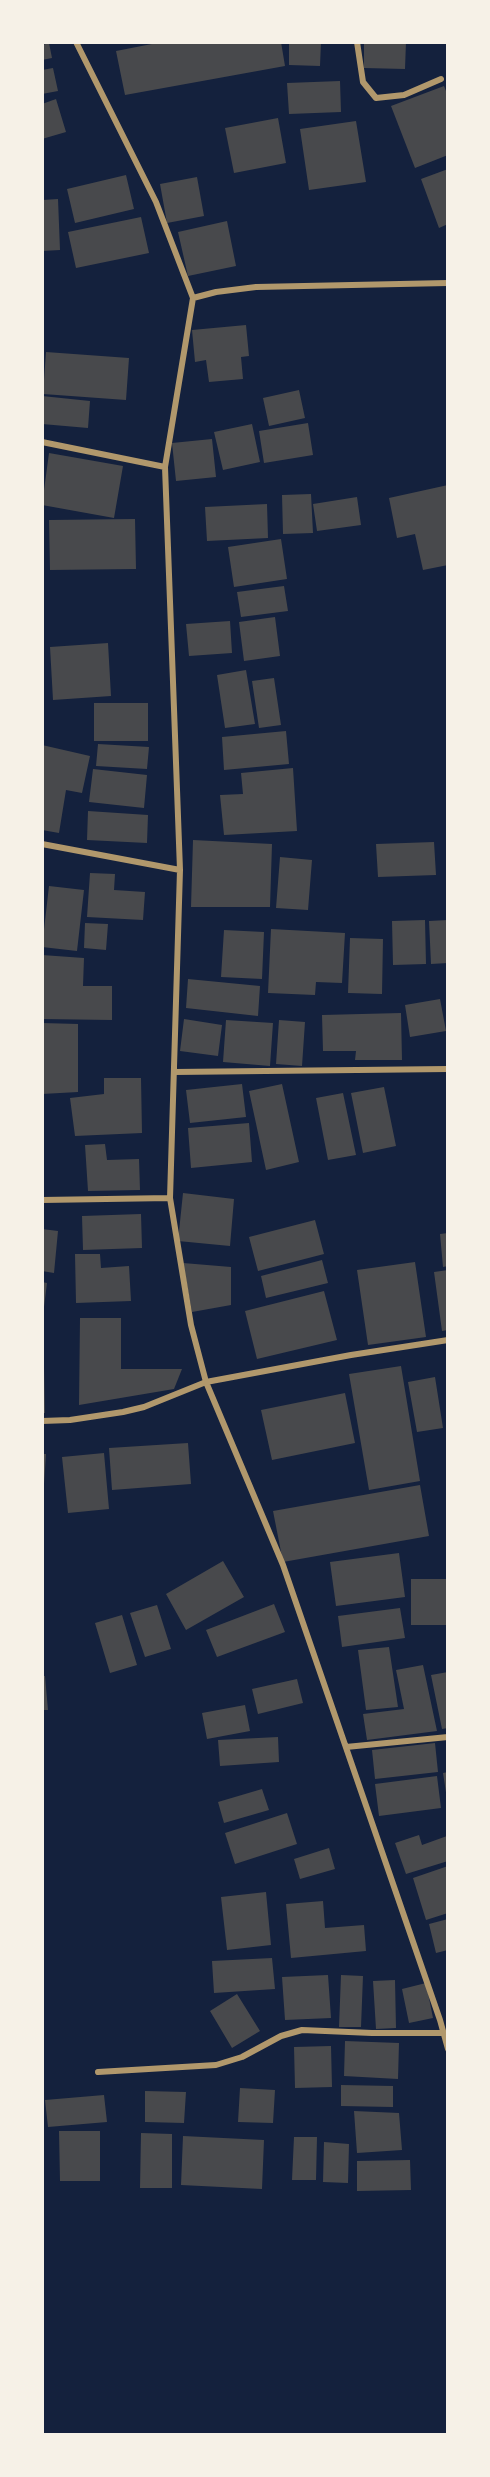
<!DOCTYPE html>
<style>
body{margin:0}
#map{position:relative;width:490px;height:2477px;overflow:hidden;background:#14213d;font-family:"Exo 2",sans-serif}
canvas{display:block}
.frame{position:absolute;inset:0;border:44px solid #f6f1e7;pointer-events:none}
</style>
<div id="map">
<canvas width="490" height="2477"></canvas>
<div class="frame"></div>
</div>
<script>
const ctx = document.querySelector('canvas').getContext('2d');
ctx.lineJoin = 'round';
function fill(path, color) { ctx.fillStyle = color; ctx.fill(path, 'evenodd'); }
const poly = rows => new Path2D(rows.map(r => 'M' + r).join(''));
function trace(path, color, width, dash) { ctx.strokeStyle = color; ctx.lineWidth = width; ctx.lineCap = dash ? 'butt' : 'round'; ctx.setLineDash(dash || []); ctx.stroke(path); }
fill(poly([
 [162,42,281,42,285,66,125,95,116,51],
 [289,42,321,42,320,66,289,65],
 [364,42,406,42,405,69,364,68],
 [49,43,52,58,42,60,42,45],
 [53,68,58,91,42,94,42,70],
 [340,81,341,112,289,114,287,83],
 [444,86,448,96,448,155,415,168,391,106],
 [56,99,66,132,42,139,42,104],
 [278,118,286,163,234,173,225,128],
 [356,121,366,182,309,190,300,129],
 [448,169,448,224,439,228,421,179],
 [126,175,134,209,75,223,67,189],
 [197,177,204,216,167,223,160,184],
 [58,199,60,250,42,251,42,200],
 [141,217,149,253,76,268,68,232],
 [227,221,236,266,188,276,178,232],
 [246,325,249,356,241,357,243,379,209,382,206,360,195,362,192,330],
 [46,352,129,358,126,400,43,394],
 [299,390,305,418,269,426,263,398],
 [42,396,90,401,88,428,42,424],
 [308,423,313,455,264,463,259,431],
 [252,424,260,462,223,470,214,432],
 [212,439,216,477,176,481,172,443],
 [49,453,123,466,114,518,42,505],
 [448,485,448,565,423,570,415,534,397,538,389,498],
 [311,494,313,533,283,534,282,495],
 [357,497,361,525,317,531,313,504],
 [267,504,268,538,207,541,205,507],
 [135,519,136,569,50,570,49,520],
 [281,539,287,579,234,587,228,547],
 [284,586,288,611,241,617,237,592],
 [275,617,280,656,244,661,239,622],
 [230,621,232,653,189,656,186,624],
 [108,643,111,696,53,700,50,647],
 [246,670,255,724,225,728,217,675],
 [274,678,281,725,259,728,252,681],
 [94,703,148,703,148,741,94,741],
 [286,731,289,764,224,770,222,737],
 [98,744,149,747,147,769,96,766],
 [42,745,90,756,82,793,66,790,59,833,42,830],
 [293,768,297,831,224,835,220,795,243,794,241,773],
 [93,769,147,775,144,808,89,802],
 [88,811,148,815,147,843,87,840],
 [193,840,272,844,270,907,191,907],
 [434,842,436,875,378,877,376,844],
 [280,857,312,860,308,910,276,908],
 [90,873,115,874,114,890,145,892,143,920,87,917],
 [49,886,84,890,77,951,42,947],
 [425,920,426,964,393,965,392,921],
 [448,920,448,963,431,964,429,921],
 [85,923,108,924,106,950,84,948],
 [271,929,345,933,342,983,316,982,315,995,268,993],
 [224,930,264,932,262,979,221,977],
 [350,938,383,939,382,994,348,993],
 [42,955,84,958,83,986,112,986,112,1020,42,1019],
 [188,979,260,986,258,1016,186,1008],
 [440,999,446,1031,410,1037,405,1005],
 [401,1013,402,1060,355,1060,356,1051,323,1051,322,1015],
 [184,1019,222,1025,218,1056,180,1051],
 [226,1020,273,1023,270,1066,223,1062],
 [279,1020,305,1022,302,1066,276,1064],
 [42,1023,78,1024,78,1092,42,1094],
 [104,1078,141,1078,142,1133,75,1136,70,1098,104,1094],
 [242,1084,246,1117,190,1123,186,1090],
 [282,1084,299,1162,266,1170,249,1091],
 [384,1087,396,1146,363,1153,351,1093],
 [343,1093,356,1155,328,1160,316,1098],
 [249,1123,252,1162,191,1168,188,1128],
 [105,1144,107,1160,139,1159,140,1190,88,1191,85,1145],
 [183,1193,234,1199,230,1246,178,1241],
 [141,1214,142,1248,83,1250,82,1216],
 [315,1220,324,1254,258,1271,249,1237],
 [42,1229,58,1231,54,1273,42,1271],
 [448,1233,448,1266,443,1267,440,1234],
 [75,1254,100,1254,101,1268,129,1266,131,1301,76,1303],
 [322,1260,328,1283,266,1298,261,1276],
 [415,1262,426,1337,368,1345,357,1270],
 [183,1263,231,1267,231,1305,192,1312],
 [448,1270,448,1330,442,1331,434,1272],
 [42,1282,47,1283,43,1315,42,1315],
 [324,1291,337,1340,257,1359,245,1311],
 [80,1318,121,1318,121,1369,182,1369,174,1389,79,1405],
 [42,1366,44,1366,45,1413,42,1413],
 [401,1366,420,1481,369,1490,349,1374],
 [435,1377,443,1428,417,1432,408,1382],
 [345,1393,355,1443,272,1460,261,1410],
 [188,1443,191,1484,112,1490,109,1448],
 [104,1453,109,1509,68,1513,62,1457],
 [42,1454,46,1454,44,1484,42,1484],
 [420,1485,429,1536,283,1562,273,1511],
 [399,1553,405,1597,336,1606,330,1562],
 [223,1561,244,1597,186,1630,166,1594],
 [411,1579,448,1579,448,1625,411,1625],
 [274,1604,285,1632,217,1657,206,1630],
 [157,1605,171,1649,145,1657,130,1613],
 [400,1608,405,1638,342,1647,338,1616],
 [122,1615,137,1665,110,1673,95,1623],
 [389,1647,398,1707,366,1710,358,1650],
 [423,1665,437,1731,367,1740,363,1714,404,1709,396,1670],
 [448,1672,448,1728,442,1729,431,1675],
 [42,1676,45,1676,48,1710,42,1710],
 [297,1679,303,1703,258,1714,252,1689],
 [245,1705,250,1731,207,1739,202,1713],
 [278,1737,279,1762,220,1766,218,1740],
 [435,1743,438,1772,375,1779,372,1750],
 [448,1772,448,1798,447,1799,443,1773],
 [437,1776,441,1808,379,1816,375,1784],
 [262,1789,269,1810,224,1823,218,1802],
 [287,1813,297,1844,235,1864,225,1833],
 [419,1835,422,1845,447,1836,448,1861,406,1874,395,1843],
 [329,1848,335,1869,300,1879,294,1859],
 [448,1866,448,1913,426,1920,413,1878],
 [266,1892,271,1945,227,1950,221,1897],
 [323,1901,325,1928,364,1925,366,1951,291,1958,286,1904],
 [448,1919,448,1950,436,1953,429,1924],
 [272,1958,275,1989,214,1993,212,1961],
 [328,1975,331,2018,285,2020,282,1977],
 [341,1975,363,1976,361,2027,339,2027],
 [395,1980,396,2028,376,2029,373,1981],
 [426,1983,433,2018,409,2023,402,1989],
 [237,1994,260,2031,232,2048,210,2011],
 [345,2041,399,2043,398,2079,344,2076],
 [331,2046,332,2087,295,2088,294,2047],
 [341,2085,393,2086,393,2107,341,2106],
 [240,2088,275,2090,273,2123,238,2122],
 [145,2091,186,2092,184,2123,145,2122],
 [104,2095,107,2122,48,2127,45,2100],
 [354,2111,399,2113,402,2150,357,2153],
 [59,2131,100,2131,100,2181,60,2181],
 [141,2133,172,2134,172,2188,140,2188],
 [183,2136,264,2140,262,2189,181,2185],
 [294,2137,317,2137,316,2180,292,2180],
 [324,2142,349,2144,348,2183,323,2182],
 [410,2160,411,2190,357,2191,357,2161]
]), '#48494c');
trace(poly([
 [76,42,156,202,193,298,165,467,180,870,170,1198,191,1325,206,1382,283,1565,440,2020,448,2049],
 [357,42,363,82,376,98,404,95,441,79],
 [193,298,216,292,256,287,448,283],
 [42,442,165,467],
 [42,844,180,870],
 [174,1072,448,1069],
 [42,1200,170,1198],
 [42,1421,70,1420,123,1412,144,1407,206,1382,351,1355,448,1340],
 [346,1747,448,1737],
 [98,2072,216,2065,242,2057,281,2036,302,2030,372,2033,443,2033]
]), '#b1986c', 6);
</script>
